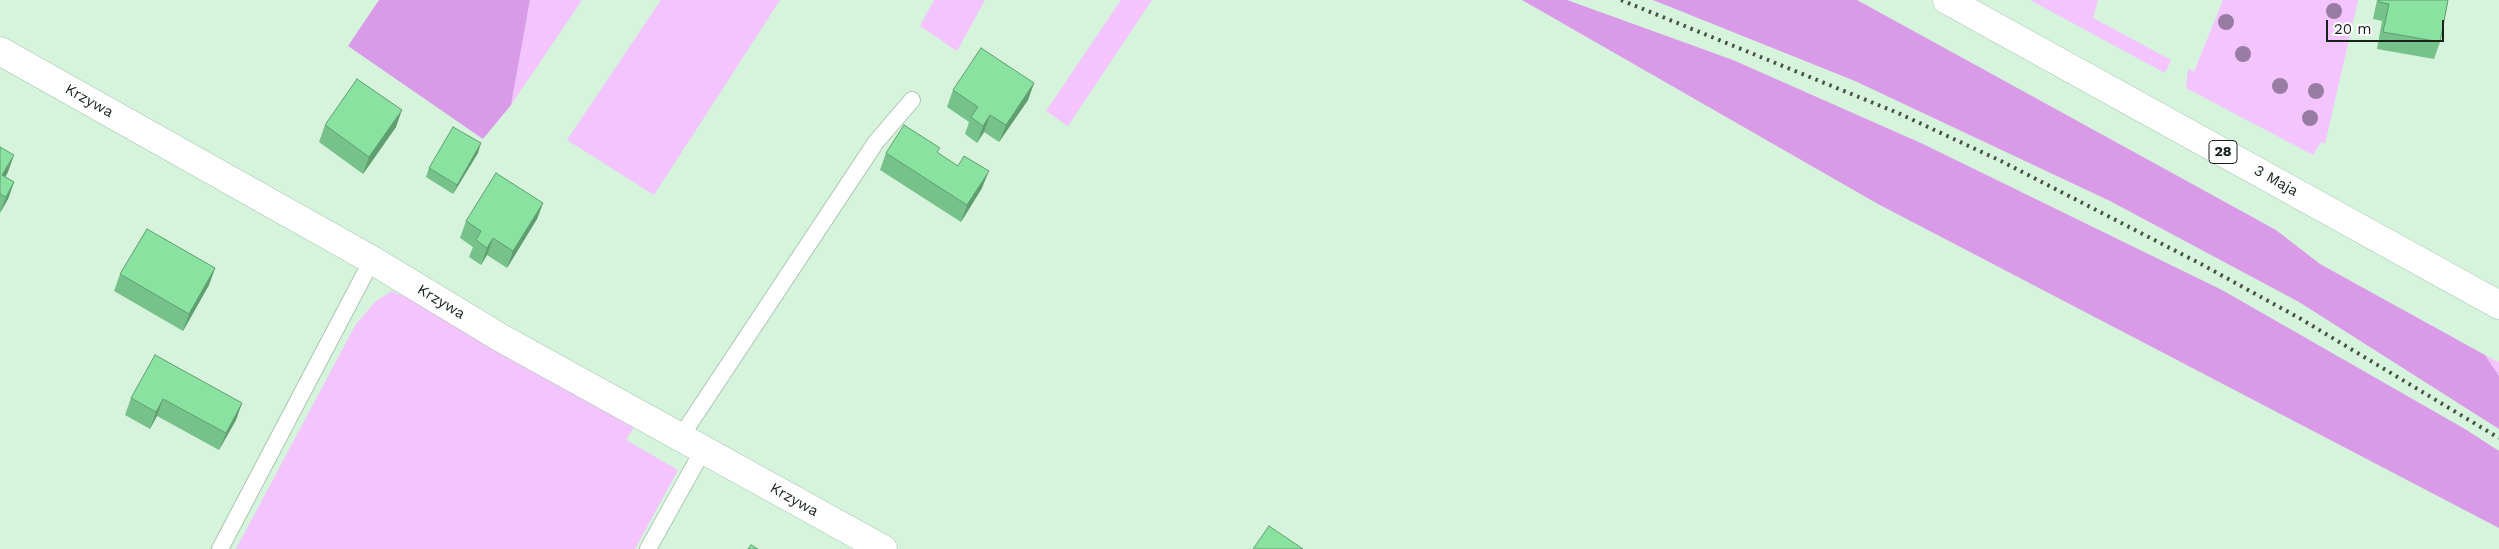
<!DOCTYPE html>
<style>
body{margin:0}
#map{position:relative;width:2499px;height:549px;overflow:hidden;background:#d6f3dc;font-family:"Work Sans",sans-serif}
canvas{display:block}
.scale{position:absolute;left:2326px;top:20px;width:118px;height:22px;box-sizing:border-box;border:2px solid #19231b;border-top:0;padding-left:6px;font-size:15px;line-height:18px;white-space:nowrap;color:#19231b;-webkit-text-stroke:4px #fff;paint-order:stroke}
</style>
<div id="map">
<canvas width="2499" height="549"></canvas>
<div class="scale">20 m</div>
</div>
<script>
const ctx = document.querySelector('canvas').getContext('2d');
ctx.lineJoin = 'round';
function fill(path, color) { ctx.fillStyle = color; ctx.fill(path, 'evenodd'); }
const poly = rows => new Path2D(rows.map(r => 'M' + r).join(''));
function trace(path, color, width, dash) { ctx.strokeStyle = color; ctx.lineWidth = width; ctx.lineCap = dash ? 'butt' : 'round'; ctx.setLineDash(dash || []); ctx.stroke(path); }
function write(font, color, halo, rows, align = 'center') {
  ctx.font = font + ' "Work Sans",sans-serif'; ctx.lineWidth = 4; ctx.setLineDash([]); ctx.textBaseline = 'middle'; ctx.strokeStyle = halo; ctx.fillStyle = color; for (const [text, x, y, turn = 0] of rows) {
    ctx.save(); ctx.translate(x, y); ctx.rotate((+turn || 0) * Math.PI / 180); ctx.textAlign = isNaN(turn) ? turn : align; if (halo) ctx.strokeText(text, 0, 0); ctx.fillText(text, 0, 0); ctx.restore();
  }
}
fill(poly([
 [530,0,582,0,511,105],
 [661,0,780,0,654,195,567,140],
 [934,0,985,0,957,51,920,26],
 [1121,0,1152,0,1068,126,1046,111],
 [2030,0,2098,0,2093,18,2171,60,2165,73],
 [2223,0,2358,0,2325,144,2321,142,2313,155,2186,88,2188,69,2194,72],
 [392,291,454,319,637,423,626,440,678,470,635,549,236,549,356,324,376,301],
 [2485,355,2499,362,2499,376]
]), '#f3c4ff');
fill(poly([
 [379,0,530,0,511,105,483,139,348,46],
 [1522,0,1567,0,1733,60,1923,144,2222,290,2465,429,2499,451,2499,528,1878,204],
 [1653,0,1857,0,2276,230,2320,264,2485,355,2499,376,2499,429,2299,302,2110,201,1855,81]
]), '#d99be8');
const service = poly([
 [680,438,876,142,912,100],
 [220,549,372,260],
 [648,549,703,450]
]);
const minor = poly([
 [0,51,372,260,501,338,883,549]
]);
const primary = poly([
 [1947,0,2499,305]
]);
trace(service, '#aac6b0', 18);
trace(minor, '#aac6b0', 29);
trace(primary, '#aac6b0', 29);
trace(service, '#fff', 16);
trace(minor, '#fff', 28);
trace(primary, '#fff', 28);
trace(poly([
 [1621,0,1898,113,2001,161,2201,264,2301,319,2499,438]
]), '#445247', 4, [2.5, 5]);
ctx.fillStyle = '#997ca4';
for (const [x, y] of [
 [2334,11],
 [2226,22],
 [2243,54],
 [2280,86],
 [2316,91],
 [2310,118]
]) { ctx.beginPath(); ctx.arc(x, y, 8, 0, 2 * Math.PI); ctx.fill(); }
fill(poly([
 [2377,0,2448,0,2440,42,2434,59,2377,49,2382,21,2373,19],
 [1034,83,1028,100,999,142,984,132,977,143,965,134,969,122,947,107,953,90],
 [325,125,396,127,363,174,319,142],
 [0,147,8,172,5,177,14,182,8,199,0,213],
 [478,153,453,194,426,177,429,168],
 [886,153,938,153,982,188,961,222,880,170],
 [543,203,537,219,507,268,487,255,481,265,469,257,473,247,460,238,466,221],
 [215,268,209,285,183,331,114,291,120,274],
 [131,398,242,403,236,420,219,450,157,416,150,429,125,415]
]), '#76c28a');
fill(poly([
 [1034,83,1028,100,999,142,1006,125],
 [402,110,396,127,363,174,369,157],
 [990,115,984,132,977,143,983,126],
 [481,143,478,153,453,194,457,185],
 [14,155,8,172,0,186,2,175],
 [989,171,982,188,961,222,967,205],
 [14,182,8,199,0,213,6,197],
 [543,203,537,219,507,268,513,251],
 [493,238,487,255,481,265,487,248],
 [215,268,209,285,183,331,189,314],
 [163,399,157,416,150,429,156,412],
 [242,403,236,420,219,450,226,433]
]), '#609e70');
const building = poly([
 [2379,0,2448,0,2440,42,2383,32,2389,4,2379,2,2379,0],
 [981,48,1034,83,1006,125,990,115,983,126,971,117,978,107,953,90,981,48],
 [357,79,402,110,369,157,325,125,357,79],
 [904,125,940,148,937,152,958,166,964,156,989,171,967,205,886,153,904,125],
 [453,127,481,143,457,185,429,168,453,127],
 [0,147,14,155,2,175,14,182,6,197,0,194,0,147],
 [496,173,543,203,513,251,493,238,487,248,476,240,481,231,466,221,496,173],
 [147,229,215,268,189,314,120,274,147,229],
 [155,355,242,403,226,433,163,399,156,412,131,398,155,355],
 [1269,526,1303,549,1253,549,1269,526],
 [751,545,758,549,748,549,751,545]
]);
fill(building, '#89e2a0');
trace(building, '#609e70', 1);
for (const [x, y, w] of [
 [2223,152,28]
]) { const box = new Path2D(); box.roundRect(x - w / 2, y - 11.5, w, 23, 4); ctx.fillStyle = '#fff'; ctx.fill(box); trace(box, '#19231b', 1); }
write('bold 14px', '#19231b', null, [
 ["28",2223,152]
]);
write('15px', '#19231b', '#fff', [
 ["Krzywa",89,101,29],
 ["3 Maja",2276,181,29],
 ["Krzywa",441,302,31],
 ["Krzywa",794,500,29]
]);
</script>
